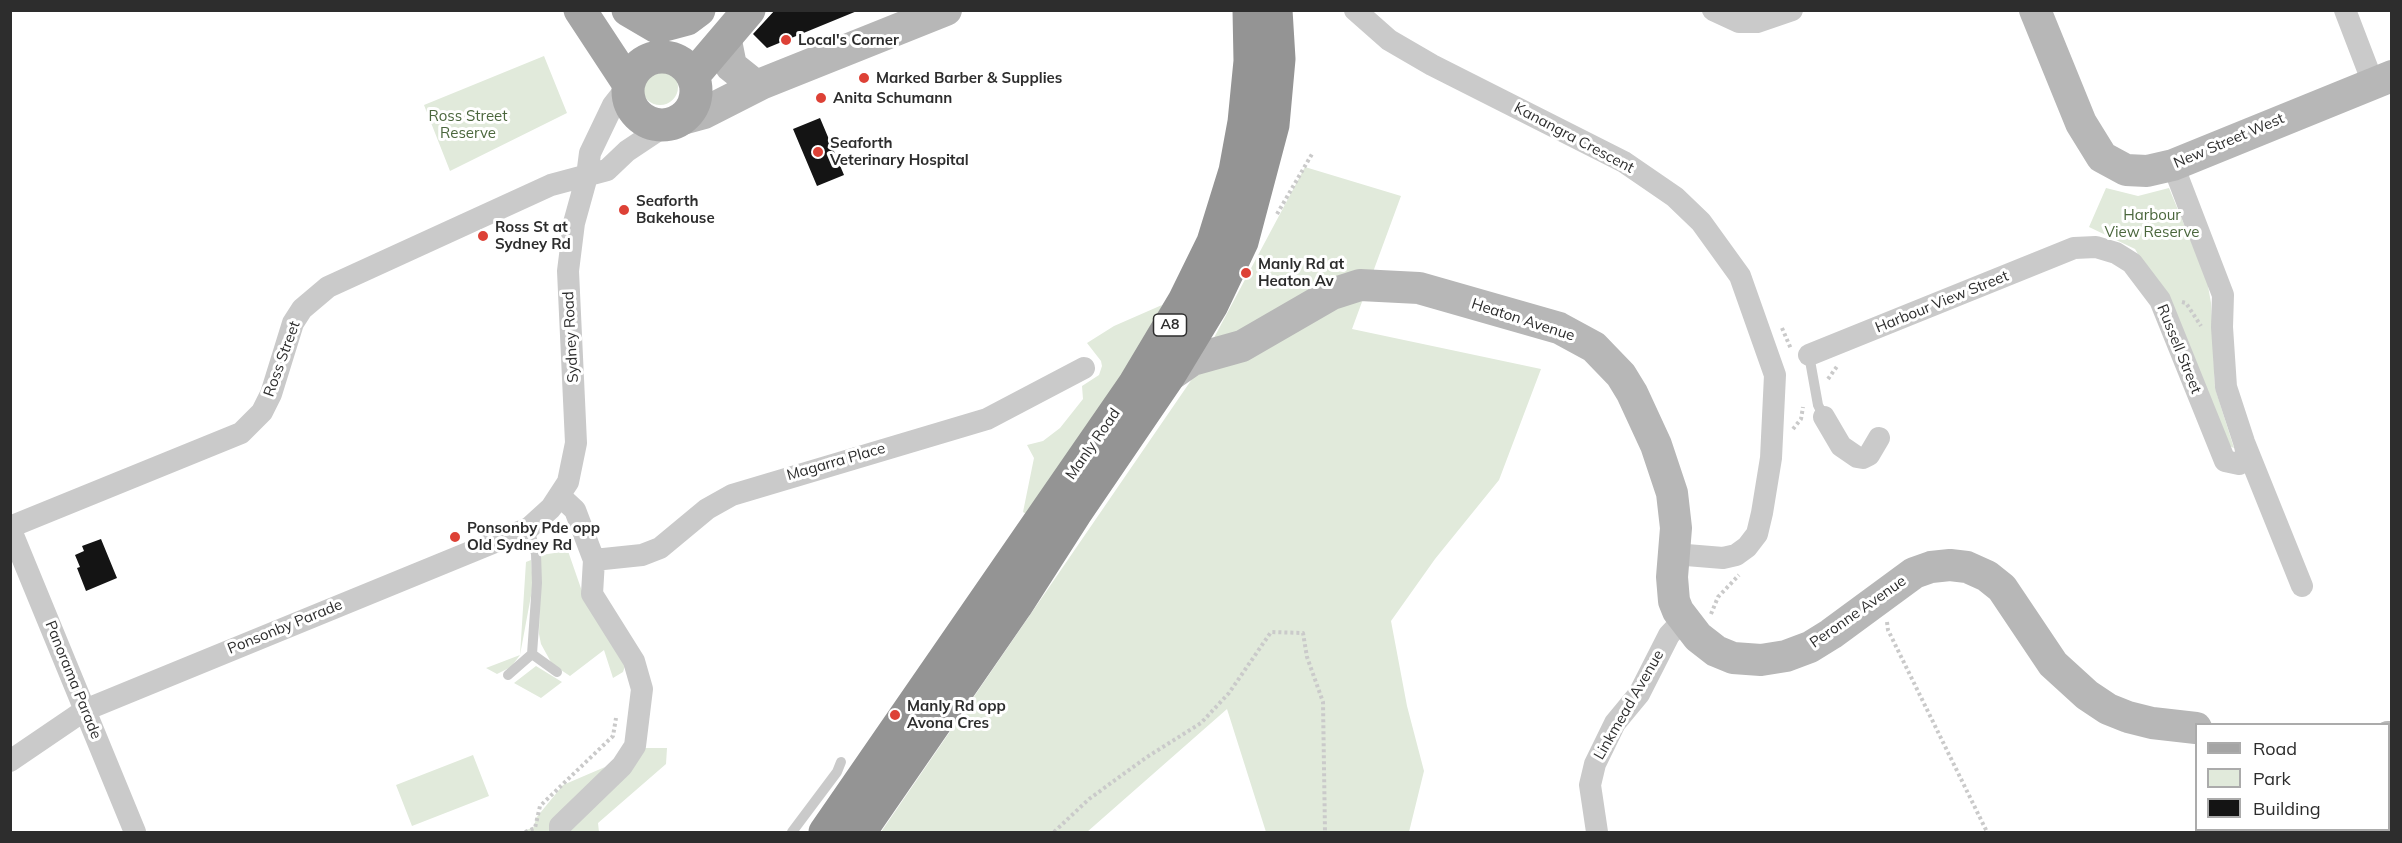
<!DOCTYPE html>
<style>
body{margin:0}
#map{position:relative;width:2402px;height:843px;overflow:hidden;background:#fff;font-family:Mulish,sans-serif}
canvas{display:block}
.frame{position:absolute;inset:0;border:12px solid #2d2d2d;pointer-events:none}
.legend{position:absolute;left:2195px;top:723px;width:195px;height:108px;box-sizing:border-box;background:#fff;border:2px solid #ababab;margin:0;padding:8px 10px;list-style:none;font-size:18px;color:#2d2d2d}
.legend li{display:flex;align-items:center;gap:12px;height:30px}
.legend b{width:30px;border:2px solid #ababab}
</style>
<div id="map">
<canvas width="2402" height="843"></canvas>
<div class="frame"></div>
<ul class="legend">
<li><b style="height:8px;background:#a5a5a5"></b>Road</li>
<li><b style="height:16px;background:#e1eadb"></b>Park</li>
<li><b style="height:16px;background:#141414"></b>Building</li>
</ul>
</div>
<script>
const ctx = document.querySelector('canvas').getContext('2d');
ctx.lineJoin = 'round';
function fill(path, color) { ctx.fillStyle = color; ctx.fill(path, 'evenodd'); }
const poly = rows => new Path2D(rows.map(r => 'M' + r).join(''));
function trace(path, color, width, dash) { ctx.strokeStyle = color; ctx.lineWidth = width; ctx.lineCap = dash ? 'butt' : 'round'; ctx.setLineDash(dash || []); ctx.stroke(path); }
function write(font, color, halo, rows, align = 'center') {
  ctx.font = font + ' Mulish,sans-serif'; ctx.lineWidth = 6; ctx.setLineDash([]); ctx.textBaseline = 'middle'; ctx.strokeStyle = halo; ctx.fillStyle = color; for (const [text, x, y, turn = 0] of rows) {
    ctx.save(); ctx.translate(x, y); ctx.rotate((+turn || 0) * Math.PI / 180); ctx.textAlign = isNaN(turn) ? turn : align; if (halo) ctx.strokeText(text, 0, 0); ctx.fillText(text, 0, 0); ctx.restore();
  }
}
fill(poly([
 [544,56,567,113,450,171,424,105],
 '642 87a18 18 0 1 1 36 0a18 18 0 1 1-36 0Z',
 [1305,167,1401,196,1352,329,1541,369,1499,480,1435,559,1391,621,1407,706,1424,771,1409,832,1266,832,1227,709,1087,832,881,832,1192,379],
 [2106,188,2138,196,2169,188,2207,280,2211,303,2215,388,2234,448,2227,445,2177,321,2135,249,2089,227],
 [1162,305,1153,331,1028,515,1023,512,1034,458,1027,445,1043,441,1060,428,1083,399,1082,386,1099,375,1102,366,1101,361,1087,343,1114,326],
 [568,551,585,600,625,666,623,672,613,678,604,650,570,676,552,664,541,644,539,634,541,555],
 [531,560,533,585,520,655,511,667,497,674,486,668,520,655,526,562],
 [536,666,562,682,541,698,514,683],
 [645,748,667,748,666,764,598,823,599,832,568,832],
 [473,755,489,796,412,826,396,785],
 [605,767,553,832,522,832,534,827,536,818,563,785]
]), '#e1eadb');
fill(poly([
 [775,10,857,10,857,11,767,48,753,34],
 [820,118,844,175,817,186,793,129],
 [101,539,117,578,86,591,77,568,80,567,75,555,84,551,82,546]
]), '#141414');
trace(poly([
 [1277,214,1312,154],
 [2182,302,2186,303,2201,326],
 [1782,328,1791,349],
 [1828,379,1838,365],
 [1793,429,1801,419,1803,407],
 [1711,614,1718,597,1739,575],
 [1887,622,1888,630,1987,832],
 [525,832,535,828,540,806,613,736,616,718],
 [1054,832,1089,799,1147,757,1201,723,1229,693,1271,632,1303,633,1307,657,1323,702,1325,832]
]), '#cacaca', 4, [3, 3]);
trace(poly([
 [1809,355,1818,405,1824,417],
 [529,528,536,554,537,583,532,654],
 [508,675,532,654,557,672],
 [792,832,837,772,841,762]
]), '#cacaca', 10);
trace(poly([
 [1355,10,1389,40,1432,65,1624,162,1675,197,1701,222,1740,276,1775,375,1771,458,1762,513,1757,534,1747,547,1736,555,1723,558,1674,554],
 [1713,10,1739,22,1757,22,1792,10],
 [2345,10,2373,83],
 [2173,165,2223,295,2222,327,2226,387,2244,442,2302,586],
 [1809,355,2074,248,2096,247,2116,253,2132,263,2160,300,2225,461,2239,464,2247,454,2244,442],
 [1824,417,1841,446,1857,457,1863,458,1869,455,1879,438],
 [10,527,241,433,262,412,271,394,293,323,302,309,328,287,551,185,607,170,627,151,666,125],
 [10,528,135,832],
 [594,560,642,555,660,548,707,509,732,495,987,419,1084,368],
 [10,761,85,710,529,528,551,508,568,482,576,443,568,271,574,223,587,176,590,153,613,105,628,86],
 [560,832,560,826,622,766,635,746,642,689,634,661,592,594,594,560,575,510,561,497],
 [1597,832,1590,785,1595,764,1615,723,1639,694,1669,635,1684,619]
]), '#cacaca', 22);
trace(poly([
 [2035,10,2081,123,2102,157,2126,170,2147,171,2173,165,2392,76],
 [726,41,731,66,751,82],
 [682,119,704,113,761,84,946,10],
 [1169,376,1192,360,1242,346,1332,294,1360,285,1419,288,1559,328,1594,347,1621,375,1632,393,1656,445,1672,493,1676,528,1672,577,1674,601,1678,611,1698,637,1716,651,1733,658,1761,660,1786,656,1810,647,1831,634,1914,573,1931,567,1950,565,1967,567,1987,576,2002,588,2053,664,2087,695,2108,709,2128,717,2152,723,2196,728],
 [2388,737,2392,737]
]), '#b7b7b7', 32);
trace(poly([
 [580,10,628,83],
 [628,10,657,27,687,19,699,10],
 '628 91a34 34 0 1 1 68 0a34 34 0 1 1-68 0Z',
 [693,76,749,10]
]), '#a5a5a5', 33);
trace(poly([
 [825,832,1135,383,1184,301,1213,242,1235,171,1244,122,1250,61,1249,10],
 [860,832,1016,606,1075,514,1169,376,1212,305,1242,242,1273,125,1279,59,1276,10]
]), '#949494', 33);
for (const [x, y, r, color] of [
 [786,40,6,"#dd4136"],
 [864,78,6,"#dd4136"],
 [821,98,6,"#dd4136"],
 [818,152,6,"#dd4136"],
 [624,210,6,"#dd4136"],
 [483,236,6,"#dd4136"],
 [1246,273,6,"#dd4136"],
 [455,537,6,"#dd4136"],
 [895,715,6,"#dd4136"]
]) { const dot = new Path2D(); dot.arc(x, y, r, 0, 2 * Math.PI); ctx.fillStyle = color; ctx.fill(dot); trace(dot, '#fff', 2); }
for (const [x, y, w] of [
 [1170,325,33]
]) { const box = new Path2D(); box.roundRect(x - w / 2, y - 11, w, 22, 4.5); ctx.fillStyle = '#fff'; ctx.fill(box); trace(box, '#2d2d2d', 1.5); }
write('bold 14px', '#2d2d2d', null, [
 ["A8",1170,325]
]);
write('bold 15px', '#2d2d2d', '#fff', [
 ["Local's Corner",798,40],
 ["Marked Barber & Supplies",876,78],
 ["Anita Schumann",833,98],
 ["Seaforth",830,143],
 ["Veterinary Hospital",830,160],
 ["Seaforth",636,201],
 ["Bakehouse",636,218],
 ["Ross St at",495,227],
 ["Sydney Rd",495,244],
 ["Manly Rd at",1258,264],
 ["Heaton Av",1258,281],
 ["Ponsonby Pde opp",467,528],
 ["Old Sydney Rd",467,545],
 ["Manly Rd opp",907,706],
 ["Avona Cres",907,723]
], 'left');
write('15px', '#4a663c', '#fff', [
 ["Ross Street",468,116],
 ["Reserve",468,133],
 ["Harbour",2152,215],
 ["View Reserve",2152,232]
]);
write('15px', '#2d2d2d', '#fff', [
 ["Kanangra Crescent",1574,138,28],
 ["New Street West",2229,141,-23],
 ["Harbour View Street",1942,302,-22],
 ["Heaton Avenue",1523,320,18],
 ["Sydney Road",571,337,-93],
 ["Russell Street",2179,349,68],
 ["Ross Street",282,359,-70],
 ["Manly Road",1093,444,-55],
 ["Magarra Place",836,462,-16],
 ["Peronne Avenue",1858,612,-35],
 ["Ponsonby Parade",285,627,-22],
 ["Panorama Parade",73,680,68],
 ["Linkmead Avenue",1629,705,-60]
]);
</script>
